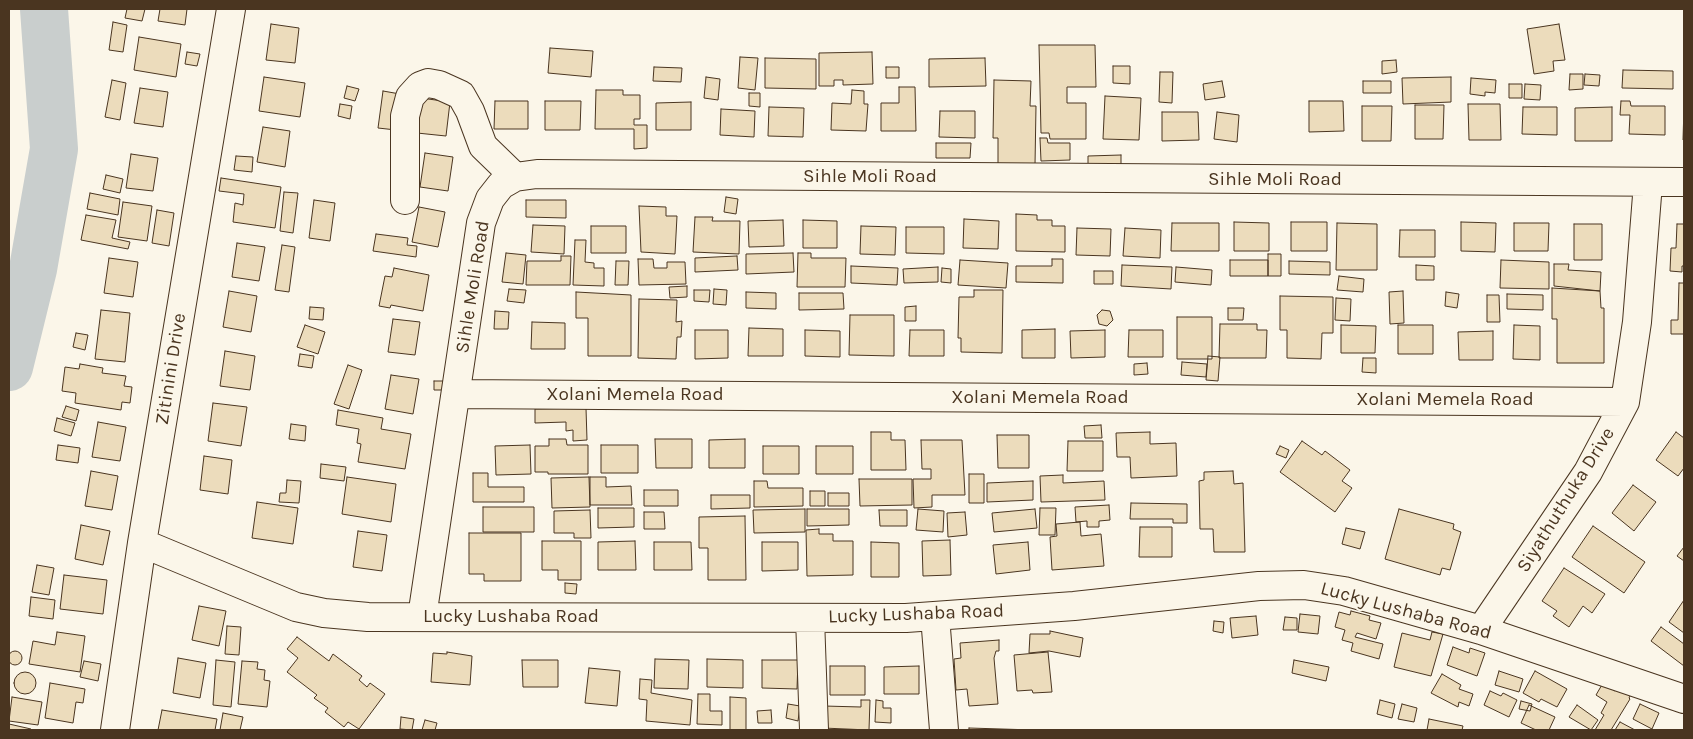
<!DOCTYPE html>
<style>
body{margin:0}
#map{position:relative;width:1693px;height:739px;overflow:hidden;background:#fbf6e9;font-family:Karla,sans-serif}
canvas{display:block}
.frame{position:absolute;inset:0;border:10px solid #4a3520;pointer-events:none}
</style>
<div id="map">
<canvas width="1693" height="739"></canvas>
<div class="frame"></div>
</div>
<script>
const ctx = document.querySelector('canvas').getContext('2d');
ctx.lineJoin = 'round';
const poly = rows => new Path2D(rows.map(r => 'M' + r).join(''));
function trace(path, color, width, dash) { ctx.strokeStyle = color; ctx.lineWidth = width; ctx.lineCap = dash ? 'butt' : 'round'; ctx.setLineDash(dash || []); ctx.stroke(path); }
function fill(path, color) { ctx.fillStyle = color; ctx.fill(path, 'evenodd'); }
function write(font, color, halo, rows, align = 'center') {
  ctx.font = font + ' Karla,sans-serif'; ctx.lineWidth = 4; ctx.setLineDash([]); ctx.textBaseline = 'middle'; ctx.strokeStyle = halo; ctx.fillStyle = color; for (const [text, x, y, turn = 0] of rows) {
    ctx.save(); ctx.translate(x, y); ctx.rotate((+turn || 0) * Math.PI / 180); ctx.textAlign = isNaN(turn) ? turn : align; if (halo) ctx.strokeText(text, 0, 0); ctx.fillText(text, 0, 0); ctx.restore();
  }
}
trace(poly([
 [9,367,33,269,54,149,44,9]
]), '#c9cecd', 48);
const building = poly([
 [127,9,145,9,142,21,125,18,127,9],
 [160,9,187,9,185,25,158,21,160,9],
 [113,22,127,25,123,52,109,50,113,22],
 [271,24,299,28,295,63,266,60,271,24],
 [1559,24,1565,60,1553,61,1554,71,1534,74,1527,29,1559,24],
 [139,37,181,44,176,77,134,70,139,37],
 [1039,45,1095,45,1096,87,1067,87,1067,103,1086,103,1086,139,1050,139,1049,133,1041,133,1039,45],
 [550,48,593,51,591,77,548,73,550,48],
 [187,52,200,54,197,66,185,64,187,52],
 [872,52,873,84,843,85,843,80,834,80,834,86,819,86,819,53,872,52],
 [740,57,758,58,755,90,738,88,740,57],
 [765,58,816,59,816,89,765,88,765,58],
 [985,58,986,86,929,87,929,59,985,58],
 [1396,60,1397,72,1382,74,1382,61,1396,60],
 [1113,66,1130,66,1130,84,1113,83,1113,66],
 [654,67,682,68,681,82,653,81,654,67],
 [886,67,899,67,899,78,886,78,886,67],
 [1623,70,1673,71,1673,89,1622,88,1623,70],
 [1160,72,1173,72,1172,103,1159,102,1160,72],
 [1570,74,1583,74,1583,89,1569,90,1570,74],
 [1585,74,1600,75,1599,86,1584,85,1585,74],
 [264,77,305,83,300,117,259,111,264,77],
 [706,77,720,79,718,100,704,98,706,77],
 [1451,77,1451,102,1403,104,1402,78,1451,77],
 [1471,78,1496,80,1495,93,1485,92,1485,96,1470,94,1471,78],
 [112,80,126,83,120,120,105,117,112,80],
 [994,80,1031,81,1030,106,1036,106,1035,165,998,165,998,138,993,138,994,80],
 [1222,81,1225,97,1205,100,1203,84,1222,81],
 [1363,81,1391,81,1391,93,1363,93,1363,81],
 [1509,84,1522,84,1522,98,1509,98,1509,84],
 [1525,84,1541,85,1540,100,1524,99,1525,84],
 [347,86,359,89,355,101,344,98,347,86],
 [899,87,915,87,916,131,881,131,881,103,899,103,899,87],
 [140,88,168,92,163,127,134,123,140,88],
 [596,90,623,90,623,95,640,95,640,119,634,119,634,125,647,125,647,148,634,149,634,129,595,129,596,90],
 [852,90,864,91,864,104,868,104,866,131,831,130,832,103,851,104,852,90],
 [383,91,400,94,396,130,378,128,383,91],
 [749,93,760,93,760,107,749,106,749,93],
 [1105,96,1141,98,1139,140,1103,139,1105,96],
 [421,98,450,102,446,136,417,133,421,98],
 [495,101,528,101,528,129,494,129,495,101],
 [545,101,581,101,580,130,545,130,545,101],
 [1309,101,1343,101,1344,131,1309,132,1309,101],
 [1621,101,1630,101,1631,106,1665,106,1665,135,1629,134,1630,115,1620,115,1621,101],
 [691,102,691,130,656,130,656,103,691,102],
 [340,104,352,106,350,119,338,116,340,104],
 [1468,104,1500,104,1501,140,1469,140,1468,104],
 [1415,105,1444,105,1443,139,1415,139,1415,105],
 [1362,106,1392,106,1391,141,1362,141,1362,106],
 [769,107,804,108,803,137,768,136,769,107],
 [1523,107,1557,107,1557,135,1522,134,1523,107],
 [1612,107,1612,141,1575,141,1575,108,1612,107],
 [1684,107,1684,140,1683,140,1684,107],
 [721,109,755,111,754,137,720,135,721,109],
 [940,111,975,111,975,138,939,137,940,111],
 [1162,112,1198,112,1199,140,1162,141,1162,112],
 [1217,112,1239,115,1237,142,1214,139,1217,112],
 [263,127,290,131,285,167,257,162,263,127],
 [1040,138,1047,138,1048,143,1070,143,1070,160,1041,161,1040,138],
 [936,143,971,143,970,158,936,158,936,143],
 [425,153,453,157,448,191,420,187,425,153],
 [131,154,158,158,153,191,126,188,131,154],
 [1121,155,1121,166,1088,167,1088,156,1121,155],
 [236,156,253,157,252,172,234,170,236,156],
 [106,175,123,179,120,193,103,189,106,175],
 [221,178,281,187,275,228,233,222,235,203,243,205,244,194,219,191,221,178],
 [284,192,298,193,293,233,280,231,284,192],
 [90,193,120,199,118,215,87,209,90,193],
 [726,197,738,199,736,214,724,212,726,197],
 [314,200,335,203,330,241,309,238,314,200],
 [526,200,566,200,566,218,526,217,526,200],
 [123,202,152,206,147,241,118,237,123,202],
 [639,206,666,207,666,216,677,216,675,254,641,252,639,206],
 [419,207,445,212,438,247,412,242,419,207],
 [157,210,174,213,169,246,152,243,157,210],
 [1016,214,1037,215,1037,220,1052,220,1052,226,1065,226,1065,252,1016,251,1016,214],
 [86,215,116,220,112,238,130,242,128,249,81,240,86,215],
 [695,217,713,217,712,221,740,221,739,254,693,252,695,217],
 [964,219,999,221,998,249,963,248,964,219],
 [783,220,784,246,749,247,748,221,783,220],
 [803,220,837,221,837,248,803,248,803,220],
 [1234,222,1269,223,1269,251,1234,251,1234,222],
 [1291,222,1327,222,1327,251,1291,251,1291,222],
 [1461,222,1496,223,1495,252,1461,251,1461,222],
 [1172,223,1219,223,1219,251,1171,251,1172,223],
 [1337,223,1377,224,1377,270,1336,270,1337,223],
 [1514,223,1549,223,1548,251,1514,251,1514,223],
 [1574,224,1602,224,1602,260,1574,260,1574,224],
 [1677,224,1684,224,1684,266,1682,266,1682,272,1670,271,1671,248,1676,248,1677,224],
 [533,225,565,226,564,254,531,252,533,225],
 [591,226,626,226,626,253,591,253,591,226],
 [861,226,896,227,895,255,860,254,861,226],
 [906,227,944,227,944,254,906,253,906,227],
 [1077,228,1111,229,1110,256,1076,255,1077,228],
 [1125,228,1161,230,1160,258,1123,256,1125,228],
 [1400,230,1435,230,1435,257,1399,257,1400,230],
 [376,234,408,238,407,245,417,246,416,257,373,251,376,234],
 [575,240,586,240,585,262,594,263,594,268,604,268,604,286,573,285,575,240],
 [237,243,265,247,259,281,232,277,237,243],
 [282,245,295,247,289,292,275,290,282,245],
 [506,253,526,255,523,284,502,282,506,253],
 [793,253,794,272,746,274,746,254,793,253],
 [798,253,811,253,811,258,846,258,845,287,797,287,798,253],
 [1268,254,1281,254,1281,276,1268,276,1268,254],
 [561,256,571,256,570,285,526,285,527,261,561,261,561,256],
 [737,256,738,270,695,272,695,258,737,256],
 [109,258,138,262,133,297,104,293,109,258],
 [638,259,653,259,654,268,667,268,667,262,685,262,686,284,639,285,638,259],
 [1052,259,1063,259,1063,283,1016,282,1016,266,1052,266,1052,259],
 [960,260,1008,263,1006,288,958,285,960,260],
 [1230,260,1268,260,1268,276,1230,276,1230,260],
 [1501,260,1549,262,1549,289,1500,288,1501,260],
 [616,261,629,261,628,285,615,285,616,261],
 [1289,261,1330,262,1330,275,1289,274,1289,261],
 [1554,264,1569,264,1568,270,1601,272,1600,291,1554,286,1554,264],
 [1122,265,1172,267,1171,289,1121,286,1122,265],
 [1416,265,1434,266,1434,280,1416,280,1416,265],
 [851,266,898,268,897,285,851,283,851,266],
 [938,267,938,282,904,283,903,269,938,267],
 [1176,267,1212,270,1211,285,1175,282,1176,267],
 [394,268,429,275,423,311,391,305,390,308,379,306,385,276,392,277,394,268],
 [942,268,951,269,951,283,941,282,942,268],
 [1094,271,1113,271,1113,284,1094,284,1094,271],
 [1339,276,1364,279,1363,292,1337,290,1339,276],
 [1679,283,1684,283,1684,334,1671,334,1671,320,1678,320,1679,283],
 [687,286,687,297,670,298,669,287,687,286],
 [1552,288,1600,291,1601,308,1604,308,1604,363,1557,363,1557,319,1552,319,1552,288],
 [509,289,526,290,524,303,507,301,509,289],
 [714,289,727,290,726,305,713,304,714,289],
 [694,290,710,290,709,302,694,301,694,290],
 [974,290,1003,290,1002,353,961,352,961,338,958,338,959,297,974,297,974,290],
 [229,291,257,296,251,332,223,327,229,291],
 [1403,291,1404,323,1390,324,1389,292,1403,291],
 [576,292,631,295,631,356,588,356,588,318,576,318,576,292],
 [746,292,776,293,776,309,746,308,746,292],
 [1446,292,1459,294,1457,308,1445,306,1446,292],
 [799,293,843,293,844,309,799,310,799,293],
 [1507,294,1543,295,1543,310,1507,309,1507,294],
 [1487,295,1499,295,1500,322,1487,322,1487,295],
 [1280,296,1333,297,1333,333,1322,333,1321,359,1287,358,1287,330,1280,330,1280,296],
 [1336,298,1351,299,1350,321,1335,320,1336,298],
 [639,299,677,300,676,322,682,321,681,337,677,337,676,359,638,358,639,299],
 [916,306,916,321,905,321,905,307,916,306],
 [310,307,324,308,323,320,309,319,310,307],
 [1228,308,1244,308,1243,320,1228,320,1228,308],
 [101,310,130,313,125,362,95,359,101,310],
 [1102,310,1110,311,1113,320,1107,326,1099,324,1097,315,1102,310],
 [495,311,509,312,508,329,494,329,495,311],
 [850,315,894,315,894,356,849,355,850,315],
 [1177,317,1212,317,1212,359,1177,359,1177,317],
 [393,319,420,322,415,355,388,352,393,319],
 [532,322,565,323,565,349,531,349,532,322],
 [1220,324,1257,324,1257,330,1267,330,1266,358,1219,358,1220,324],
 [305,325,325,332,318,354,297,347,305,325],
 [1341,325,1376,326,1375,353,1341,353,1341,325],
 [1398,325,1433,325,1433,354,1398,354,1398,325],
 [1514,325,1540,326,1540,360,1513,359,1514,325],
 [749,328,783,329,783,356,748,356,749,328],
 [1055,329,1055,358,1022,358,1022,330,1055,329],
 [695,330,728,330,728,358,695,359,695,330],
 [805,330,840,331,840,357,805,356,805,330],
 [910,330,944,330,944,356,909,356,910,330],
 [1105,330,1105,357,1071,358,1070,331,1105,330],
 [1129,330,1163,330,1163,357,1128,357,1129,330],
 [1493,331,1493,360,1459,360,1458,332,1493,331],
 [76,333,88,335,85,350,73,347,76,333],
 [225,351,255,356,250,390,220,386,225,351],
 [300,354,314,356,312,368,298,366,300,354],
 [1208,356,1220,357,1218,381,1206,380,1208,356],
 [1363,358,1376,358,1376,373,1362,372,1363,358],
 [1182,362,1207,364,1206,377,1181,375,1182,362],
 [1147,363,1148,374,1134,375,1134,364,1147,363],
 [80,364,103,368,102,373,126,376,124,386,132,387,130,403,122,402,121,410,75,403,76,393,62,391,65,367,79,369,80,364],
 [348,365,362,370,349,409,334,404,348,365],
 [391,375,419,379,413,414,385,409,391,375],
 [434,381,448,381,448,390,434,390,434,381],
 [213,403,247,407,241,446,208,441,213,403],
 [66,406,79,410,76,421,62,417,66,406],
 [586,408,587,440,573,441,573,430,566,431,566,422,535,423,535,409,586,408],
 [338,410,383,418,381,429,411,434,405,469,358,462,361,444,357,443,359,429,336,425,338,410],
 [57,418,75,423,71,436,54,431,57,418],
 [98,422,126,427,120,461,92,457,98,422],
 [291,424,306,426,305,441,289,439,291,424],
 [1101,425,1102,438,1085,438,1084,426,1101,425],
 [871,432,891,432,891,440,905,440,906,470,871,470,871,432],
 [1150,432,1150,444,1176,443,1177,476,1131,478,1130,457,1117,457,1116,433,1150,432],
 [1676,432,1684,438,1684,468,1678,476,1656,460,1676,432],
 [997,435,1029,435,1029,468,998,468,997,435],
 [549,439,566,439,567,445,588,445,588,474,548,474,548,472,535,472,535,446,549,446,549,439],
 [655,439,692,439,692,468,656,468,655,439],
 [745,439,745,468,709,468,709,440,745,439],
 [921,440,962,440,965,495,932,495,932,507,914,508,913,479,931,479,931,469,922,469,921,440],
 [1068,441,1103,441,1103,471,1067,471,1068,441],
 [1302,441,1322,455,1325,451,1350,470,1342,481,1352,488,1335,512,1280,472,1302,441],
 [58,445,80,448,78,463,56,460,58,445],
 [530,445,531,474,496,475,495,446,530,445],
 [601,445,638,445,638,473,601,473,601,445],
 [763,446,799,446,799,474,763,474,763,446],
 [816,446,853,446,853,474,816,474,816,446],
 [1280,446,1289,450,1286,458,1276,454,1280,446],
 [204,456,232,460,228,494,200,490,204,456],
 [321,464,346,467,344,481,320,478,321,464],
 [91,471,118,476,112,510,85,506,91,471],
 [1233,471,1234,484,1243,483,1245,552,1214,552,1213,529,1200,529,1199,481,1204,480,1204,472,1233,471],
 [473,473,488,473,488,487,524,487,524,502,473,502,473,473],
 [969,474,984,474,984,503,969,503,969,474],
 [1063,475,1063,483,1104,481,1105,500,1041,502,1040,476,1063,475],
 [347,477,396,484,391,522,342,514,347,477],
 [589,477,590,507,552,508,551,478,589,477],
 [590,477,606,477,606,487,631,486,632,505,590,505,590,477],
 [859,479,912,479,912,505,860,506,859,479],
 [287,480,301,481,299,503,279,502,280,493,286,493,287,480],
 [754,481,767,481,768,488,803,488,803,506,754,507,754,481],
 [1033,481,1033,500,987,502,987,483,1033,481],
 [1633,485,1656,502,1634,531,1612,513,1633,485],
 [644,490,678,490,678,506,644,506,644,490],
 [810,491,825,491,825,506,810,506,810,491],
 [828,493,849,493,849,506,828,506,828,493],
 [711,495,750,495,750,508,711,509,711,495],
 [257,502,298,508,293,544,252,538,257,502],
 [1131,503,1187,504,1187,523,1173,523,1173,519,1130,519,1131,503],
 [1109,505,1110,520,1099,521,1099,527,1087,527,1087,521,1076,522,1075,507,1109,505],
 [483,507,534,507,534,532,483,532,483,507],
 [598,508,634,508,634,527,598,528,598,508],
 [1040,508,1056,508,1055,535,1039,535,1040,508],
 [805,509,805,532,754,533,753,510,805,509],
 [807,509,849,509,849,525,807,526,807,509],
 [918,509,944,511,943,532,916,530,918,509],
 [1035,509,1037,528,994,532,992,513,1035,509],
 [1399,509,1454,524,1453,529,1461,532,1450,570,1442,568,1440,575,1385,559,1399,509],
 [590,510,591,538,574,538,574,533,554,533,554,511,590,510],
 [879,510,907,510,907,526,880,526,879,510],
 [644,512,664,512,665,529,644,529,644,512],
 [965,512,967,535,948,537,947,513,965,512],
 [745,516,746,580,708,580,708,548,699,548,699,517,745,516],
 [1080,522,1081,536,1101,534,1104,566,1052,570,1050,537,1057,536,1056,524,1080,522],
 [81,525,110,531,103,565,75,559,81,525],
 [1593,526,1645,562,1624,593,1572,557,1593,526],
 [1140,527,1172,527,1172,557,1139,557,1140,527],
 [1346,528,1365,532,1360,549,1342,544,1346,528],
 [819,529,819,534,833,534,833,541,853,541,853,575,807,576,806,530,819,529],
 [358,531,387,535,382,571,353,567,358,531],
 [469,533,521,533,521,581,484,581,484,574,469,574,469,533],
 [950,540,951,575,923,576,922,541,950,540],
 [542,541,581,541,581,580,558,580,558,570,542,570,542,541],
 [635,541,636,570,598,570,598,542,635,541],
 [654,542,691,542,692,570,654,570,654,542],
 [762,542,798,542,798,570,762,571,762,542],
 [871,542,899,543,899,577,871,577,871,542],
 [1028,542,1030,570,996,574,993,545,1028,542],
 [1684,547,1684,561,1677,556,1684,547],
 [37,565,54,568,49,595,32,592,37,565],
 [1564,568,1605,594,1592,613,1583,606,1569,627,1553,616,1557,611,1542,601,1564,568],
 [64,575,107,580,103,614,60,609,64,575],
 [565,583,577,584,576,594,565,593,565,583],
 [31,597,55,600,53,619,29,616,31,597],
 [1684,600,1684,633,1669,622,1684,600],
 [199,606,226,611,219,646,192,640,199,606],
 [1351,611,1370,616,1369,620,1381,623,1376,639,1357,633,1355,637,1383,644,1379,659,1351,651,1353,643,1342,640,1345,630,1335,627,1339,612,1350,615,1351,611],
 [1300,614,1320,616,1318,634,1298,632,1300,614],
 [1256,616,1258,635,1232,638,1230,618,1256,616],
 [1285,617,1297,618,1297,630,1283,630,1285,617],
 [1214,621,1224,622,1223,633,1213,631,1214,621],
 [227,626,241,627,239,655,225,654,227,626],
 [1661,627,1684,644,1684,666,1651,641,1661,627],
 [1050,631,1083,638,1080,657,1049,651,1029,653,1030,634,1050,634,1050,631],
 [57,632,85,636,80,672,29,664,33,641,55,645,57,632],
 [1432,632,1443,634,1431,676,1394,667,1402,633,1430,640,1432,632],
 [297,637,329,661,333,654,362,676,359,680,367,687,370,683,385,694,359,729,348,722,344,727,325,712,328,708,314,698,317,695,287,672,298,658,287,649,297,637],
 [999,640,999,651,996,651,994,658,998,704,969,706,967,689,956,690,954,659,961,658,960,643,999,640],
 [1453,647,1469,653,1470,648,1485,653,1477,676,1447,665,1453,647],
 '8 658a7 7 0 1 1 14 0a7 7 0 1 1-14 0Z',
 [447,652,472,656,470,685,431,682,433,653,447,654,447,652],
 [1048,652,1052,692,1033,693,1032,690,1017,691,1014,655,1048,652],
 [178,658,206,663,200,698,173,693,178,658],
 [655,659,689,660,688,689,654,688,655,659],
 [707,659,743,660,743,688,707,687,707,659],
 [216,660,235,662,231,707,213,705,216,660],
 [522,660,558,660,558,687,523,687,522,660],
 [762,660,798,660,797,689,762,688,762,660],
 [1294,660,1329,667,1326,681,1292,673,1294,660],
 [84,661,101,664,98,681,80,677,84,661],
 [242,661,258,662,257,669,265,670,264,680,270,681,267,707,238,704,242,661],
 [830,666,865,666,865,695,830,695,830,666],
 [919,666,919,694,884,694,884,667,919,666],
 [589,668,620,671,617,706,585,703,589,668],
 [1499,671,1523,679,1519,692,1495,685,1499,671],
 [1535,671,1567,689,1557,707,1541,699,1539,702,1523,693,1535,671],
 '14 683a11 11 0 1 1 22 0a11 11 0 1 1-22 0Z',
 [1442,674,1461,685,1459,689,1473,694,1469,706,1459,702,1458,707,1431,693,1442,674],
 [640,679,652,680,651,693,692,700,690,725,646,721,647,700,639,699,640,679],
 [50,683,85,689,83,703,76,702,73,723,45,718,50,683],
 [1603,683,1615,691,1617,688,1630,696,1629,698,1630,699,1611,730,1595,730,1604,715,1601,713,1607,702,1596,695,1603,683],
 [1490,691,1501,696,1503,693,1517,700,1509,717,1484,705,1490,691],
 [698,694,710,694,710,711,722,711,722,725,697,724,698,694],
 [12,697,42,702,38,725,9,721,12,697],
 [730,697,746,698,746,730,730,730,730,697],
 [861,700,870,700,869,730,823,728,824,706,861,707,861,700],
 [876,700,883,701,883,708,891,708,891,723,875,722,876,700],
 [1380,700,1395,704,1392,718,1377,714,1380,700],
 [1521,701,1532,704,1530,711,1519,709,1521,701],
 [788,704,800,706,798,721,786,718,788,704],
 [1402,704,1417,708,1414,722,1398,719,1402,704],
 [1640,704,1659,713,1652,729,1633,719,1640,704],
 [1529,705,1555,717,1549,730,1536,730,1521,723,1529,705],
 [1577,705,1598,720,1591,730,1569,717,1577,705],
 [162,710,217,719,215,730,158,730,162,710],
 [771,710,772,723,758,723,757,711,771,710],
 [223,713,243,717,240,730,220,730,223,713],
 [401,717,414,719,412,730,400,729,401,717],
 [1429,719,1463,726,1462,730,1427,730,1429,719],
 [425,720,437,723,435,730,422,730,425,720],
 [1620,722,1635,730,1615,730,1620,722],
 [9,724,31,729,30,730,9,730,9,724],
 [969,728,1034,730,969,730,969,728]
]);
fill(building, '#ecdcbc');
trace(building, '#4a3520', 1);
const minor = poly([
 [405,200,405,116,410,97,420,86,428,83,439,85,461,95,470,111,483,146,515,177],
 [456,394,1625,402],
 [142,543,296,607,324,613,368,617,906,618,1074,606,1259,586,1304,585,1344,591,1481,630,1684,699],
 [935,616,944,730],
 [422,617,481,223,490,199,501,185,515,177,537,174,1684,182],
 [810,618,814,730],
 [1481,630,1588,472,1625,402,1637,322,1648,183],
 [115,730,142,543,231,9]
]);
trace(minor, '#4a3520', 30);
trace(minor, '#fbf6e9', 28);
write('19px', '#4a3520', '#fbf6e9', [
 ["Sihle Moli Road",870,177],
 ["Sihle Moli Road",1275,180],
 ["Sihle Moli Road",473,287,-81],
 ["Zitinini Drive",171,369,-81],
 ["Xolani Memela Road",635,395],
 ["Xolani Memela Road",1040,398],
 ["Xolani Memela Road",1445,400],
 ["Siyathuthuka Drive",1566,500,-58],
 ["Lucky Lushaba Road",1406,611,15],
 ["Lucky Lushaba Road",916,614,-2],
 ["Lucky Lushaba Road",511,617]
]);
</script>
